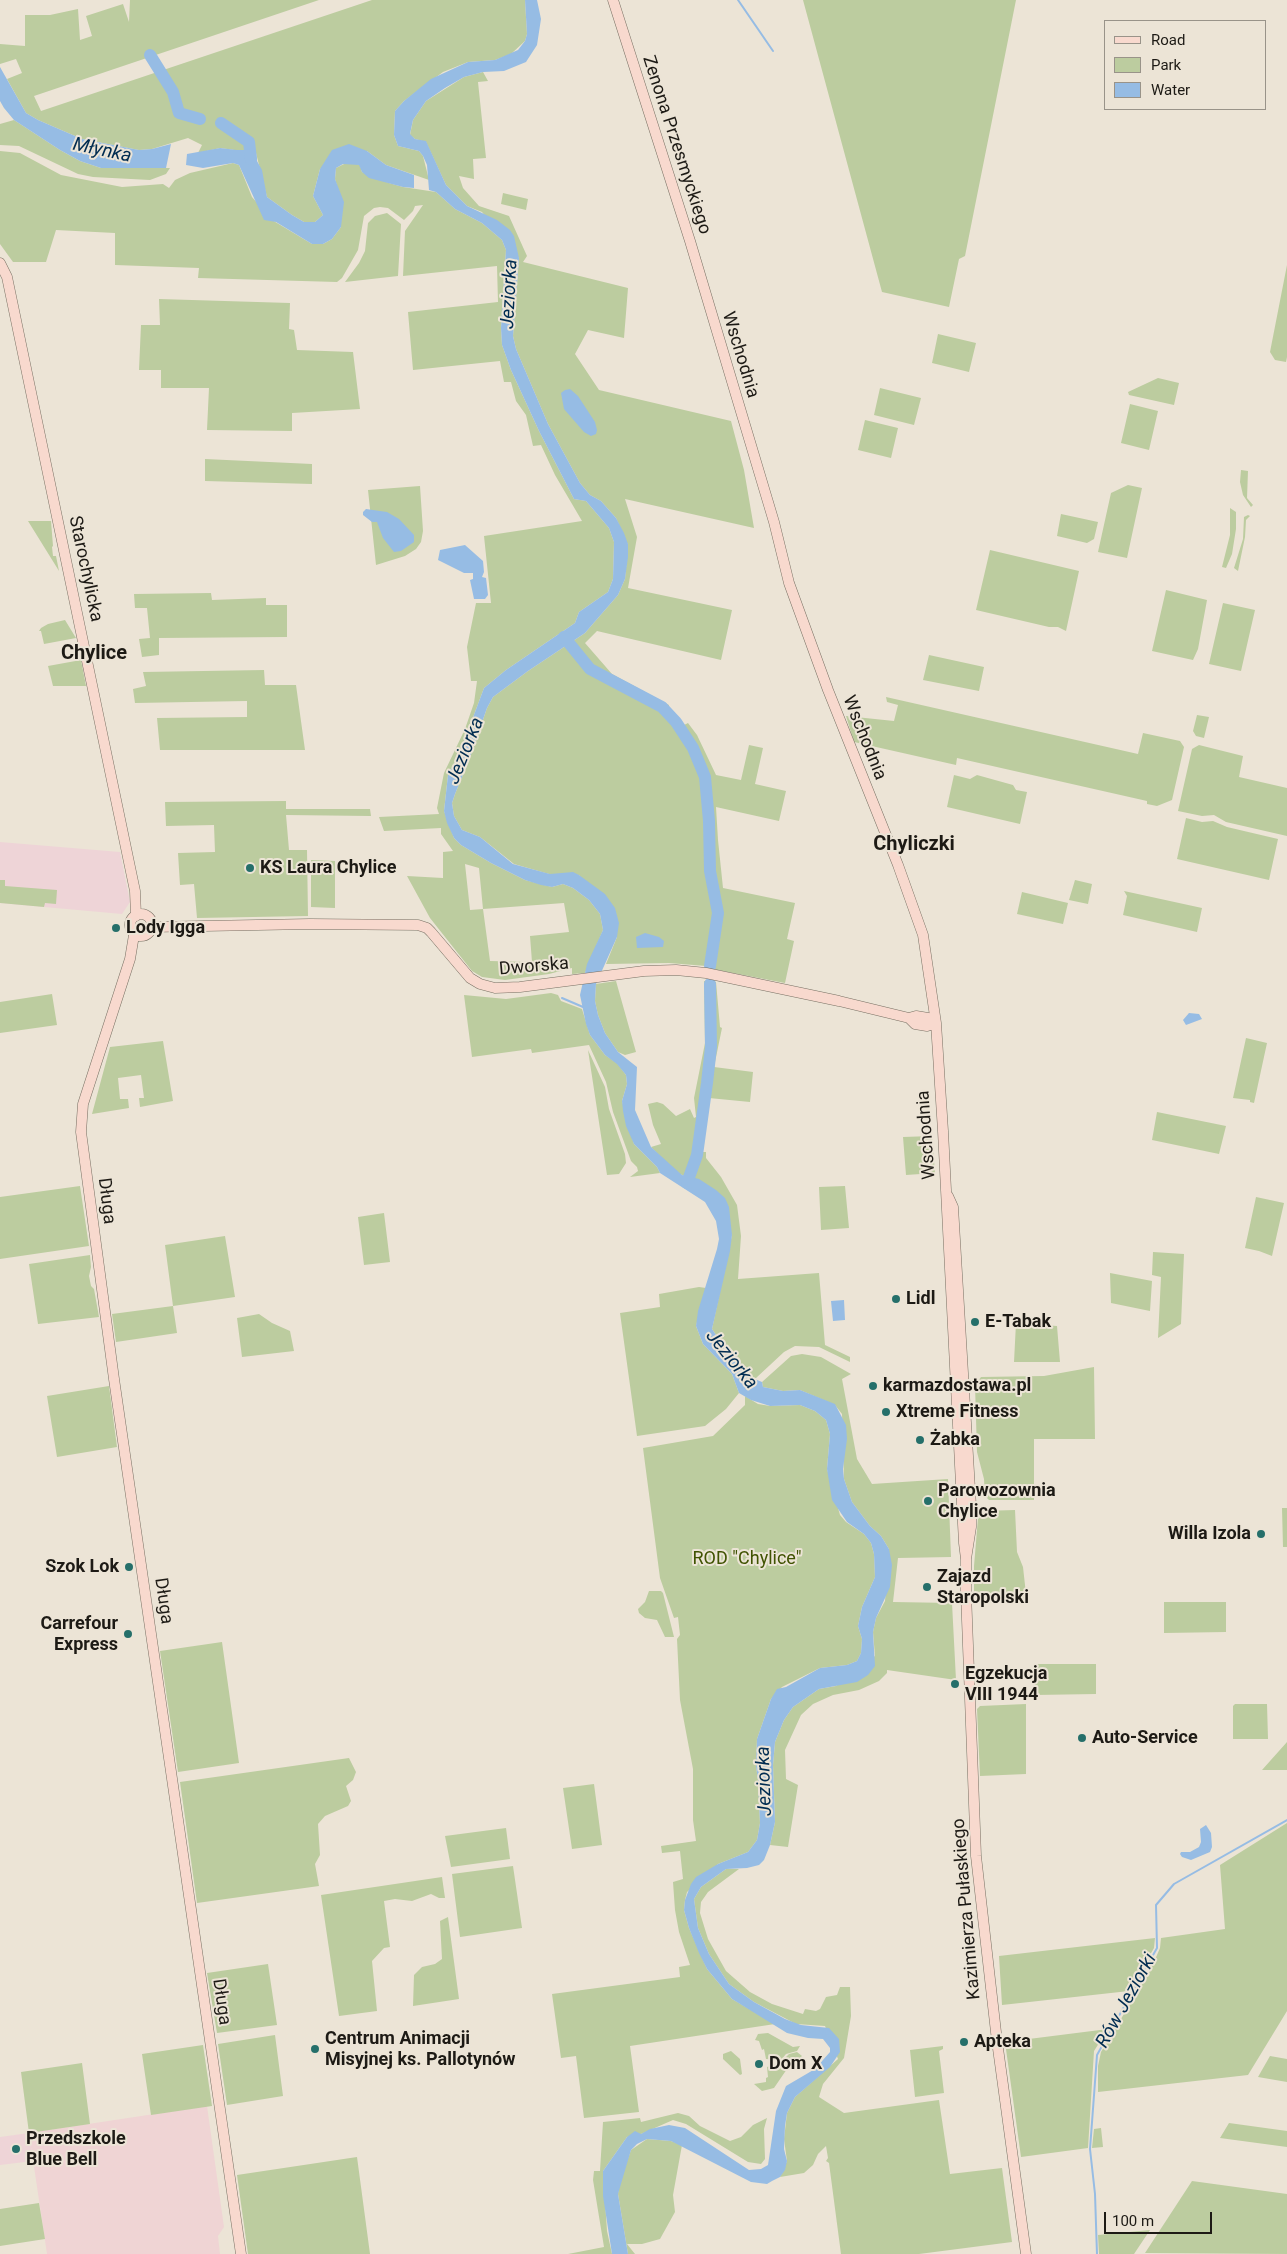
<!DOCTYPE html>
<meta charset="utf-8">
<style>
body{margin:0}
#map{position:relative;width:1287px;height:2254px;overflow:hidden;background:#ece4d6;font-family:Roboto,sans-serif}
canvas{display:block}
.legend{position:absolute;left:1104px;top:20px;width:162px;height:90px;box-sizing:border-box;background:#ece4d6;border:1px solid #999389;margin:0;padding:6px 9px;list-style:none;font-size:15px;color:#1d1a15}
.legend li{display:flex;align-items:center;gap:10px;height:25px}
.legend b{width:25px;border:1px solid #999389}
.scale{position:absolute;left:1104px;top:2212px;width:108px;height:22px;box-sizing:border-box;border:2px solid #1d1a15;border-top:0;padding-left:6px;font-size:15px;line-height:18px;white-space:nowrap;color:#1d1a15;-webkit-text-stroke:4px #ece4d6;paint-order:stroke}
</style>
<div id="map">
<canvas width="1287" height="2254"></canvas>
<ul class="legend">
<li><b style="height:6px;background:#f8d9ce"></b>Road</li>
<li><b style="height:14px;background:#bccc9f"></b>Park</li>
<li><b style="height:14px;background:#96bce4"></b>Water</li>
</ul>
<div class="scale">100 m</div>
</div>
<script>
const ctx = document.querySelector('canvas').getContext('2d');
ctx.lineJoin = 'round';
function fill(path, color) { ctx.fillStyle = color; ctx.fill(path, 'evenodd'); }
const poly = rows => new Path2D(rows.map(r => 'M' + r).join(''));
function trace(path, color, width, dash) { ctx.strokeStyle = color; ctx.lineWidth = width; ctx.lineCap = dash ? 'butt' : 'round'; ctx.setLineDash(dash || []); ctx.stroke(path); }
function write(font, color, halo, rows, align = 'center') {
  ctx.font = font + ' Roboto,sans-serif'; ctx.lineWidth = 4; ctx.setLineDash([]); ctx.textBaseline = 'middle'; ctx.strokeStyle = halo; ctx.fillStyle = color; for (const [text, x, y, turn = 0] of rows) {
    ctx.save(); ctx.translate(x, y); ctx.rotate((+turn || 0) * Math.PI / 180); ctx.textAlign = isNaN(turn) ? turn : align; if (halo) ctx.strokeText(text, 0, 0); ctx.fillText(text, 0, 0); ctx.restore();
  }
}
fill(poly([
 [0,842,120,852,130,902,122,914,0,903],
 [29,2133,33,2161,0,2165,0,2137]
]), '#eed4d7');
fill(poly([
 [207,2106,224,2227,218,2236,220,2254,47,2254,29,2133]
]), '#efd4d4');
fill(poly([
 [130,0,319,0,34,96,41,111,372,0,525,0,527,34,525,41,511,54,495,60,468,62,443,72,404,101,395,111,394,135,398,146,419,151,423,156,429,180,386,165,367,151,320,169,313,196,323,215,315,222,304,222,292,215,267,197,256,153,220,148,198,153,202,145,188,138,152,149,139,150,82,139,38,120,26,113,7,79,22,73,16,59,0,64,0,44,25,46,25,15,50,15,78,9,80,40,92,36,86,16,123,4,129,22],
 [803,0,1016,0,965,256,959,259,949,307,882,292],
 [483,72,488,81,478,82,486,158,473,159,474,179,459,176,463,188,479,206,509,216,527,256,523,262,628,288,624,338,588,330,575,354,599,390,731,421,744,470,754,528,625,499,637,537,628,588,732,610,721,660,597,631,585,643,612,674,669,705,669,707,682,726,688,723,697,735,716,775,741,780,749,745,763,748,755,784,786,791,779,821,716,807,718,840,723,888,795,903,787,939,794,941,785,983,707,968,706,966,669,963,606,964,617,937,579,875,549,874,514,864,480,837,462,830,454,816,452,803,455,794,469,760,487,708,493,697,528,671,585,633,618,595,625,579,628,545,616,518,601,501,590,495,580,483,548,424,516,349,513,336,519,258,482,212,467,206,446,185,426,142,415,139,410,135,413,120,426,101,464,77],
 [14,120,60,150,80,161,101,168,170,168,166,174,150,180,93,177,78,174,19,146,0,145,0,124],
 [0,151,20,153,61,175,122,187,163,184,169,188,175,180,190,173,233,163,239,165,252,197,272,220,312,244,323,244,332,239,341,227,338,190,335,179,336,168,344,164,354,163,360,165,362,172,389,183,403,187,436,192,455,209,482,223,502,240,506,250,501,328,502,345,511,370,539,431,574,499,586,501,609,528,614,542,613,579,608,592,579,612,575,623,506,670,484,688,459,755,448,775,444,811,454,838,461,845,491,863,525,880,552,887,563,884,573,888,589,900,600,914,603,930,585,973,572,974,572,968,549,974,505,980,482,977,472,971,430,918,407,876,443,878,443,852,453,851,441,834,441,828,384,831,379,817,439,814,437,808,444,773,465,729,474,703,477,681,471,681,467,647,476,603,491,603,484,536,582,521,555,475,541,445,533,446,526,415,516,401,511,382,504,382,500,361,413,370,408,312,498,302,497,266,403,276,405,231,423,205,415,206,413,211,404,220,388,208,380,207,374,208,364,216,358,250,342,278,337,282,198,278,199,268,115,265,115,233,56,230,46,262,13,262,0,244],
 [465,864,479,868,483,909,470,910],
 [564,903,569,932,530,936,532,962,490,961,483,909],
 [503,193,528,199,526,210,501,204],
 [387,213,401,224,398,276,345,282,359,263,365,251,368,223,375,216],
 [1287,265,1287,357,1286,362,1275,360,1270,352],
 [159,299,290,303,289,329,294,330,297,350,353,352,360,409,292,413,292,431,207,430,209,388,161,388,161,370,139,370,141,325,160,325],
 [938,334,976,343,969,372,932,363],
 [1158,378,1179,383,1174,405,1129,395,1128,392],
 [880,388,921,398,914,425,874,415],
 [1130,404,1158,411,1149,450,1121,443],
 [865,420,898,428,891,458,858,450],
 [205,459,312,464,312,484,205,481],
 [1241,470,1248,471,1247,498,1253,505,1251,507,1243,495,1240,482],
 [1128,485,1142,488,1127,558,1098,552,1111,493],
 [420,486,423,531,421,542,416,549,405,556,376,565,368,490],
 [1230,508,1236,512,1236,529,1232,554,1226,568,1222,567,1230,535],
 [1061,514,1098,522,1094,539,1087,543,1057,536],
 [1248,515,1250,516,1246,520,1245,537,1238,571,1234,568,1243,539,1244,517],
 [28,521,51,521,53,546,52,547,53,556,56,556,59,571],
 [990,550,1079,571,1066,631,1058,627,1049,627,976,610],
 [1166,590,1207,600,1198,649,1193,660,1152,651],
 [211,593,212,600,266,598,266,605,287,605,287,637,159,638,159,655,142,657,139,639,150,638,147,608,135,608,134,594],
 [1223,603,1255,610,1241,671,1209,664],
 [65,620,76,638,44,644,41,631,39,631,41,628,48,624],
 [929,655,984,667,979,691,923,680],
 [81,660,86,686,53,686,48,666],
 [264,670,265,685,296,685,305,750,160,750,157,718,247,717,247,701,135,703,133,689,146,686,143,672],
 [886,697,1138,754,1143,733,1180,741,1184,747,1172,800,1157,806,1147,804,1147,801,957,758,956,765,854,742,846,716,894,721,898,705,887,702],
 [1197,715,1209,717,1204,738,1196,736,1193,731],
 [1199,745,1243,756,1239,777,1287,788,1287,836,1226,822,1214,815,1202,816,1178,811,1192,749],
 [954,775,970,779,977,775,1013,785,1016,790,1027,792,1020,824,947,807],
 [286,801,286,809,370,809,371,816,286,815,289,850,307,850,308,916,197,918,194,884,180,885,178,853,215,852,214,825,166,826,165,802],
 [1186,818,1202,822,1213,821,1227,827,1278,839,1269,880,1177,859],
 [311,860,335,861,335,908,311,907],
 [0,880,5,880,5,886,57,890,56,904,45,903,44,907,0,903],
 [1075,880,1092,884,1088,904,1069,900],
 [1124,891,1202,908,1197,932,1123,915,1127,896],
 [1022,892,1068,903,1063,924,1017,914],
 [616,981,636,1052,625,1055,618,1052,605,1033,598,1015,595,1001,596,984],
 [704,981,716,982,720,1027,722,1028,714,1067,753,1072,750,1102,709,1098,702,1152,706,1152,706,1158,721,1177,737,1205,741,1236,738,1279,819,1273,825,1345,850,1357,850,1362,819,1347,795,1346,784,1352,756,1378,750,1377,743,1370,740,1359,718,1338,712,1329,732,1235,692,1177,682,1175,672,1169,651,1147,661,1144,653,1125,648,1104,657,1102,663,1104,676,1116,690,1109,694,1118,696,1117,694,1098,705,1043],
 [551,993,558,995,561,1001,582,1009,590,1035,605,1055,617,1063,626,1075,627,1084,622,1101,634,1144,657,1167,660,1173,630,1177,638,1171,637,1167,631,1161,613,1112,606,1082,589,1045,532,1053,531,1049,472,1057,464,995,506,999],
 [52,994,57,1025,0,1033,0,1002],
 [1246,1038,1267,1043,1254,1103,1250,1102,1250,1100,1233,1098],
 [163,1041,173,1101,140,1107,139,1098,144,1098,141,1075,118,1078,120,1099,128,1099,129,1108,92,1114,110,1047],
 [588,1050,605,1087,609,1109,625,1154,626,1163,619,1174,607,1175],
 [1157,1112,1226,1126,1219,1154,1152,1140],
 [932,1136,935,1173,906,1175,903,1137],
 [80,1186,89,1246,0,1259,0,1197],
 [845,1186,849,1228,821,1230,819,1187],
 [1256,1197,1284,1203,1272,1256,1259,1251,1245,1248],
 [384,1213,390,1262,364,1265,358,1217],
 [225,1236,235,1297,173,1306,177,1333,116,1342,112,1314,173,1306,165,1245],
 [1153,1252,1184,1254,1181,1324,1158,1338,1161,1277,1152,1275],
 [90,1255,91,1267,89,1276,91,1286,94,1289,99,1317,38,1324,29,1264],
 [1110,1273,1152,1281,1150,1311,1111,1303],
 [699,1287,706,1288,696,1326,703,1344,732,1374,739,1393,726,1409,705,1426,637,1436,620,1313,660,1307,659,1294],
 [259,1314,272,1323,290,1331,294,1351,242,1357,237,1318],
 [1016,1323,1057,1326,1060,1362,1014,1362],
 [802,1354,821,1357,851,1374,842,1379,857,1459,872,1484,948,1479,951,1557,898,1558,893,1602,952,1603,956,1680,887,1670,887,1673,879,1681,859,1690,833,1695,813,1704,801,1715,785,1750,786,1779,798,1785,788,1847,770,1845,775,1822,773,1765,775,1742,784,1720,793,1707,819,1689,836,1686,875,1656,873,1632,876,1618,885,1601,889,1549,881,1536,870,1526,852,1502,844,1479,842,1414,835,1405,800,1390,783,1391,763,1387,762,1382,791,1356],
 [1094,1367,1095,1439,1034,1439,1034,1500,989,1500,985,1496,984,1479,977,1452,975,1385,981,1377,1044,1376],
 [109,1386,117,1447,57,1457,47,1396],
 [745,1396,758,1404,770,1406,800,1405,815,1411,826,1420,830,1434,827,1469,840,1515,846,1522,864,1534,871,1543,874,1554,875,1577,862,1607,858,1626,862,1639,861,1653,857,1661,847,1665,820,1668,782,1687,771,1699,757,1739,756,1766,758,1780,760,1823,757,1840,748,1852,718,1864,687,1892,685,1900,684,1910,689,1928,707,1969,732,1999,775,2024,630,2046,639,2112,584,2118,576,2056,561,2058,552,1994,680,1977,679,1967,690,1965,679,1932,675,1910,673,1882,683,1879,680,1851,662,1853,661,1846,696,1841,693,1820,693,1769,680,1700,677,1639,680,1635,678,1617,674,1618,660,1578,643,1448,713,1436,745,1405],
 [1282,1508,1287,1508,1287,1547,1283,1547],
 [1015,1510,1017,1552,1023,1567,1027,1603,974,1603,974,1566,978,1518,982,1511],
 [649,1591,661,1591,663,1593,674,1637,665,1637,657,1620,645,1618,639,1613,638,1609,645,1602],
 [1164,1602,1226,1602,1226,1632,1164,1633],
 [222,1642,239,1763,178,1772,160,1651],
 [1034,1664,1096,1664,1096,1694,1035,1695],
 [1026,1704,1026,1774,980,1776,977,1709,980,1706],
 [1235,1704,1267,1704,1268,1739,1233,1739,1233,1706],
 [1287,1742,1287,1770,1262,1770],
 [349,1758,356,1772,353,1780,346,1786,351,1801,348,1806,325,1816,318,1824,320,1855,315,1864,319,1886,197,1903,180,1782],
 [594,1784,602,1845,572,1849,563,1788],
 [1287,1823,1287,2011,1248,2075,1098,2092,1098,2066,1101,2052,1151,1969,1160,1948,1161,1938,1225,1929,1220,1865],
 [506,1828,510,1859,451,1867,445,1836],
 [513,1866,522,1928,460,1937,452,1874],
 [726,1869,739,1869,708,1892,701,1902,700,1913,708,1939,726,1971,750,1992,772,2004,803,2014,805,2009,816,2011,820,2009,826,1997,837,1995,840,1987,850,1987,851,2016,844,2058,823,2084,819,2097,844,2113,939,2100,950,2174,1002,2168,1012,2242,919,2254,841,2254,829,2163,826,2161,828,2158,826,2146,818,2154,813,2165,804,2173,780,2177,787,2161,784,2139,787,2113,795,2097,838,2059,825,2026,796,2024,754,2002,729,1984,709,1954,698,1928,694,1899,701,1887],
 [442,1877,445,1898,439,1898,431,1894,412,1901,395,1899,384,1901,390,1947,384,1948,372,1961,377,2011,339,2016,321,1895],
 [448,1917,459,1999,413,2006,414,1975,422,1967,435,1964,442,1959,440,1921],
 [1155,1938,1154,1948,1129,1991,1002,2005,999,1956],
 [268,1964,277,2025,217,2033,207,1973],
 [1108,2029,1094,2051,1088,2148,1021,2157,1005,2042],
 [768,2033,793,2047,800,2046,797,2051,786,2054,781,2060,766,2059,764,2049,762,2050,759,2041,755,2040,758,2034],
 [275,2035,283,2096,227,2105,218,2044],
 [203,2045,212,2106,151,2115,142,2054],
 [943,2046,943,2049,939,2051,944,2093,915,2097,910,2050],
 [731,2051,740,2059,742,2074,740,2075,723,2059,723,2054],
 [797,2052,802,2056,787,2069,774,2088,762,2091,754,2084,766,2082,766,2078,768,2077,767,2067,782,2061,789,2054],
 [1270,2056,1287,2059,1287,2082,1258,2077],
 [82,2063,90,2124,29,2133,21,2072],
 [678,2113,689,2116,700,2126,730,2141,741,2137,753,2125,767,2118,764,2129,765,2159,761,2164,748,2162,686,2124,673,2120,641,2134,627,2137,603,2171,607,2231,612,2254,568,2254,604,2247,593,2180,594,2171,600,2171,603,2122,640,2118,641,2122],
 [1229,2123,1287,2131,1287,2147,1220,2138],
 [1101,2128,1103,2147,1092,2148,1094,2129],
 [647,2139,671,2141,682,2145,673,2195,675,2212,660,2239,642,2244,627,2244,635,2254,628,2254,618,2194,619,2184,631,2150],
 [357,2157,370,2254,248,2254,237,2175],
 [1192,2181,1287,2194,1287,2254,1145,2253],
 [39,2203,45,2239,0,2246,0,2209],
 [1150,2230,1134,2254,1099,2254,1098,2235]
]), '#bccc9f');
fill(poly([
 [525,0,537,0,541,19,537,45,526,62,504,71,483,72,464,77,445,88,426,101,413,120,410,134,415,139,426,141,446,185,467,206,497,220,510,230,514,236,519,258,513,336,516,349,548,424,580,483,590,495,601,501,616,518,624,533,628,544,628,557,625,579,618,595,585,633,528,671,493,697,487,708,469,760,455,794,452,803,454,816,462,830,480,837,513,864,550,874,573,872,579,875,605,894,615,908,619,923,617,937,596,984,595,1001,598,1015,605,1033,618,1052,637,1067,635,1110,651,1147,682,1175,699,1179,716,1190,725,1198,729,1207,732,1235,730,1251,712,1329,718,1338,740,1360,743,1370,750,1377,762,1382,763,1387,783,1391,800,1390,835,1404,846,1425,847,1439,843,1469,844,1479,852,1502,870,1526,881,1536,889,1549,892,1565,890,1587,876,1618,873,1632,875,1666,868,1675,857,1682,819,1689,793,1707,784,1720,775,1742,773,1765,775,1822,770,1845,764,1860,759,1865,747,1868,726,1869,701,1887,694,1899,698,1928,709,1954,729,1984,754,2002,785,2019,801,2025,829,2028,839,2039,840,2052,830,2067,795,2097,787,2113,785,2126,784,2149,787,2161,785,2170,780,2177,772,2181,767,2184,751,2182,671,2141,647,2139,637,2144,631,2150,618,2194,628,2254,612,2254,603,2196,603,2171,627,2137,635,2131,641,2134,650,2129,669,2125,685,2128,749,2170,761,2169,768,2165,776,2111,786,2086,815,2069,830,2052,830,2048,823,2039,808,2038,787,2033,732,1999,707,1969,699,1953,689,1928,684,1910,685,1900,691,1884,696,1877,718,1864,748,1852,757,1840,760,1823,758,1780,756,1766,757,1739,771,1699,777,1689,786,1687,820,1668,847,1665,857,1661,861,1653,862,1639,858,1626,862,1607,875,1577,874,1554,871,1543,864,1534,847,1522,832,1500,827,1469,830,1434,826,1420,815,1411,800,1405,770,1406,751,1400,739,1393,732,1374,703,1344,696,1326,698,1311,717,1249,719,1239,716,1221,705,1202,660,1173,657,1167,634,1144,626,1126,623,1111,622,1101,627,1084,626,1075,617,1064,605,1055,590,1035,586,1024,580,995,587,964,603,930,600,914,589,900,573,888,563,884,552,887,541,885,525,880,491,863,461,845,454,838,447,823,444,811,448,775,459,755,484,688,506,670,575,623,579,612,608,592,613,579,614,542,609,528,586,501,574,499,539,431,511,370,502,345,501,328,506,250,502,240,482,223,455,209,436,192,429,190,427,165,423,156,419,151,398,146,394,135,395,111,404,101,431,79,468,62,495,60,518,50,525,41,527,34],
 [0,67,26,113,38,120,82,139,139,150,152,149,171,144,166,168,101,168,80,161,60,150,14,120,4,108,0,101],
 [349,144,367,151,386,165,414,175,414,188,403,187,369,178,362,172,359,165,343,164,336,168,335,179,344,202,341,227,332,239,323,244,312,244,276,222,264,220,239,165,233,163,203,168,186,165,187,154,220,148,237,150,253,150,256,153,257,161,262,170,267,197,292,215,304,222,315,222,323,215,313,196,320,169,332,150],
 [570,389,578,396,595,422,597,430,596,434,591,436,584,432,564,409,561,393,565,390],
 [366,509,387,512,399,519,414,535,414,542,401,551,394,552,383,538,377,522,372,522,363,515,363,512],
 [465,545,483,561,484,572,482,577,486,578,488,595,485,599,474,599,470,580,473,579,473,573,464,573,438,560,440,550],
 [645,933,659,937,664,941,663,947,637,948,636,937],
 [1189,1013,1199,1014,1202,1019,1186,1025,1183,1020],
 [844,1300,845,1320,833,1321,831,1301],
 [1206,1825,1211,1833,1212,1847,1210,1852,1191,1860,1182,1857,1180,1854,1181,1852,1190,1852,1199,1847,1201,1842,1200,1829]
]), '#96bce4');
trace(poly([
 [738,0,773,51],
 [562,998,583,1007],
 [1097,2254,1095,2194,1090,2149,1097,2055,1157,1948,1156,1905,1174,1884,1287,1820]
]), '#96bce4', 2);
trace(poly([
 [150,55,173,92,179,113,200,119],
 [221,123,249,142,251,159],
 [564,637,590,669,662,707,676,722,693,748,705,777,709,821,710,871,718,913,710,966],
 [687,1183,697,1155,707,1083,711,1047,710,984]
]), '#96bce4', 12);
const secondary = poly([
 [613,0,690,241,774,522,789,583,828,690,898,865,923,935,936,1023,943,1131,964,1543,966,1559],
 [0,263,7,277,111,776,135,891,136,916],
 '130 925a11 11 0 1 1 22 0a11 11 0 1 1-22 0Z',
 [151,927,310,924,418,925,427,928,431,932,470,978,480,984,495,988,520,987,644,971,676,970,706,973,839,1001,909,1018,916,1016,928,1018,936,1023],
 [134,935,130,959,83,1104,81,1132,114,1379,241,2254],
 [909,1018,915,1024,927,1026,936,1023],
 [948,1196,953,1207,971,1506,971,1527,966,1559,966,1593,976,1856,997,2041,1026,2254]
]);
trace(secondary, '#777063', 11);
trace(secondary, '#f8d9ce', 10);
for (const [x, y, r, color] of [
 [250,868,5,"#256f6a"],
 [116,928,5,"#256f6a"],
 [896,1299,5,"#256f6a"],
 [975,1322,5,"#256f6a"],
 [873,1386,5,"#256f6a"],
 [886,1412,5,"#256f6a"],
 [920,1440,5,"#256f6a"],
 [928,1501,5,"#256f6a"],
 [1261,1534,5,"#256f6a"],
 [129,1567,5,"#256f6a"],
 [927,1587,5,"#256f6a"],
 [128,1634,5,"#256f6a"],
 [955,1684,5,"#256f6a"],
 [1082,1738,5,"#256f6a"],
 [964,2042,5,"#256f6a"],
 [315,2049,5,"#256f6a"],
 [759,2064,5,"#256f6a"],
 [16,2149,5,"#256f6a"]
]) { const dot = new Path2D(); dot.arc(x, y, r, 0, 2 * Math.PI); ctx.fillStyle = color; ctx.fill(dot); trace(dot, '#ece4d6', 2); }
write('18px', '#1d1a15', '#ece4d6', [
 ["Zenona Przesmyckiego",676,145,72],
 ["Wschodnia",740,355,73],
 ["Starochylicka",85,569,78],
 ["Wschodnia",864,738,68],
 ["Dworska",534,967,-5],
 ["Wschodnia",927,1135,-94],
 ["Długa",106,1201,83],
 ["Długa",163,1601,82],
 ["Kazimierza Pułaskiego",967,1909,-95],
 ["Długa",221,2002,82]
]);
write('bold 18px', '#1d1a15', '#ece4d6', [
 ["KS Laura Chylice",260,868],
 ["Lody Igga",126,928],
 ["Lidl",906,1299],
 ["E-Tabak",985,1322],
 ["karmazdostawa.pl",883,1386],
 ["Xtreme Fitness",896,1412],
 ["Żabka",930,1440],
 ["Parowozownia",938,1491],
 ["Chylice",938,1512],
 ["Willa Izola",1251,1534,"right"],
 ["Szok Lok",119,1567,"right"],
 ["Zajazd",937,1577],
 ["Staropolski",937,1598],
 ["Carrefour",118,1624,"right"],
 ["Express",118,1645,"right"],
 ["Egzekucja",965,1674],
 ["VIII 1944",965,1695],
 ["Auto-Service",1092,1738],
 ["Centrum Animacji",325,2039],
 ["Misyjnej ks. Pallotynów",325,2060],
 ["Apteka",974,2042],
 ["Dom X",769,2064],
 ["Przedszkole",26,2139],
 ["Blue Bell",26,2160]
], 'left');
write('18px', '#405302', '#ece4d6', [
 ["ROD \"Chylice\"",747,1559]
]);
write('italic 19px', '#002c51', '#ece4d6', [
 ["Młynka",102,151,12],
 ["Jeziorka",510,294,-87],
 ["Jeziorka",466,751,-68],
 ["Jeziorka",731,1360,51],
 ["Jeziorka",765,1781,-92],
 ["Rów Jeziorki",1127,2001,-61]
]);
write('bold 20px', '#1d1a15', '#ece4d6', [
 ["Chylice",94,654],
 ["Chyliczki",914,845]
]);
</script>
